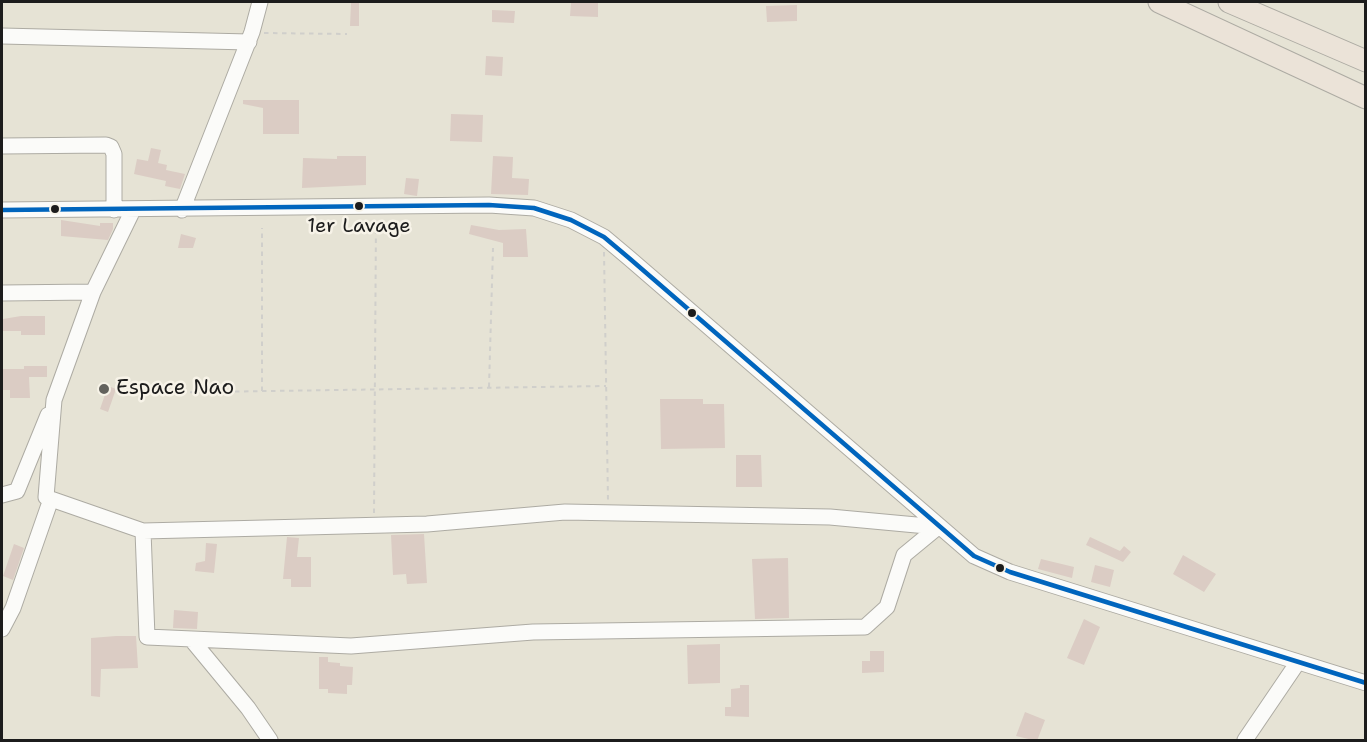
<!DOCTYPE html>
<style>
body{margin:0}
#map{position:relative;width:1367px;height:742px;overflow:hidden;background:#e6e3d5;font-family:"Shantell Sans",sans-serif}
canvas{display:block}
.frame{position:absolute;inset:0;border:3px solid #1c1c1c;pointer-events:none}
</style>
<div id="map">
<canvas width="1367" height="742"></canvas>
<div class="frame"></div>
</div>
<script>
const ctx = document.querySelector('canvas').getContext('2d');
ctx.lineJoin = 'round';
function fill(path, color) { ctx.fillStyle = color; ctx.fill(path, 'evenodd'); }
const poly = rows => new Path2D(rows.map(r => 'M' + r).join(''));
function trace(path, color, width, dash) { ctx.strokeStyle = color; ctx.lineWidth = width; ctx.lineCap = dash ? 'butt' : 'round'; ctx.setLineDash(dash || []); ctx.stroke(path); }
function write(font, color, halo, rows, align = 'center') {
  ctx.font = font + ' "Shantell Sans",sans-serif'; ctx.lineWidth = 5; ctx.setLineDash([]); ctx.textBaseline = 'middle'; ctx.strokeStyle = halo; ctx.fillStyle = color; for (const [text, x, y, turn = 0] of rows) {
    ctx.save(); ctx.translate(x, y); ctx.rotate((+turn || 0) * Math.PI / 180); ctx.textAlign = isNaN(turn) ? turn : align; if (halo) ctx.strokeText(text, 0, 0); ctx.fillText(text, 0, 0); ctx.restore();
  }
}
fill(poly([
 [351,2,359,2,359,26,350,26],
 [571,2,598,2,598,17,570,16],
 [797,5,797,21,767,22,766,6],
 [492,10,515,11,514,23,492,22],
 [486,56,503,57,502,76,485,75],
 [243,100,299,100,299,134,263,134,263,108,243,104],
 [451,114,483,115,482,142,450,141],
 [151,148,161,150,158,163,167,165,166,170,185,174,180,189,165,186,166,181,134,174,137,159,148,161],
 [337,156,366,156,366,185,302,188,303,158,337,159],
 [493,156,513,157,512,178,529,179,528,195,491,194],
 [406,178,419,179,417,196,404,194],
 [61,220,100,226,100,223,113,223,113,229,108,240,61,236],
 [471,225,499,230,526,229,528,257,503,257,503,243,469,234],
 [181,234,196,238,193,248,178,248],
 [21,316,45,316,45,335,21,335,21,331,3,331,3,319],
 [24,366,47,366,47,377,29,377,30,398,10,398,10,390,3,390,3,369,24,369],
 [108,386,116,389,108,412,100,409],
 [660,399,703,399,703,404,724,404,725,448,661,449],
 [736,455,761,455,762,487,736,487],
 [424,534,427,583,407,584,406,574,393,575,391,535],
 [287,537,299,538,297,557,311,557,311,587,291,587,291,579,283,579],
 [1090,537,1120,551,1124,546,1131,552,1123,562,1086,545],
 [206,543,217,544,214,573,195,571,196,563,205,561],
 [14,544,24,548,13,580,3,576],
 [1183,555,1216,574,1204,592,1173,574],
 [788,558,789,618,755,619,752,559],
 [1041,559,1074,567,1072,578,1038,569],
 [1095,565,1114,570,1110,587,1091,582],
 [174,610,198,612,197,629,173,628],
 [1084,619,1100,627,1084,665,1067,658],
 [116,636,136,636,138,668,101,669,100,697,91,696,91,638],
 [720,644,720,683,688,684,687,645],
 [870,651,884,651,884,672,862,673,862,661,870,661],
 [319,657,328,657,328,662,340,663,340,666,353,667,352,685,347,685,347,694,328,693,328,689,319,689],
 [740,685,749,685,749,717,725,716,725,707,731,707,731,689,740,688],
 [1025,712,1045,720,1037,741,1016,736]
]), '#dbccc4');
const minor = poly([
 [2,36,249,42],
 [2,146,106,145,111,147,114,154,114,210],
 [2,210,489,205,534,208,571,220,604,237,629,258,974,556,1010,572,1366,683],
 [182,210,252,32,260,2],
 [2,293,93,292],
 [2,495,17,491,48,415],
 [51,499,143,531,427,524,565,512,830,517,938,527],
 [143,531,147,637,351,646,533,632,865,627,887,607,904,555,938,527],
 [2,629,13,608,51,499,46,497,54,400,93,292,133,210],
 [191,639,248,708,270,740],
 [1245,740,1298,662]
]);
const highway = poly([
 [1159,2,1366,98],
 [1229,2,1366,61]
]);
trace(minor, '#adaba3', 17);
trace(highway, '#adaba3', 23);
trace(poly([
 [264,33,347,34],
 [604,252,608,501],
 [489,387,493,248],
 [262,391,262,228],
 [136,393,606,386],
 [374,513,376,219]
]), '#d0cfcb', 2, [4.5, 4.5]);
trace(minor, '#fbfbf9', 15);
trace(highway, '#ebe3d8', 21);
trace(poly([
 [2,210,489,205,534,208,571,220,604,237,629,258,974,556,1010,572,1366,683]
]), '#0065bd', 4.5);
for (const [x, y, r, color] of [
 [359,206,5,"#1c1c1c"],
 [55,209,5,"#1c1c1c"],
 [692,313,5,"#1c1c1c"],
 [104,389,6,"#63625d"],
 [1000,568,5,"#1c1c1c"]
]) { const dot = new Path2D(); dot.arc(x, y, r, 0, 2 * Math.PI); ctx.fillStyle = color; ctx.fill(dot); trace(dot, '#f7f3e8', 2); }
write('20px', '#1c1c1c', '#f7f3e8', [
 ["1er Lavage",359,227]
]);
write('21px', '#1c1c1c', '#f7f3e8', [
 ["Espace Nao",116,389]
], 'left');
</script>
